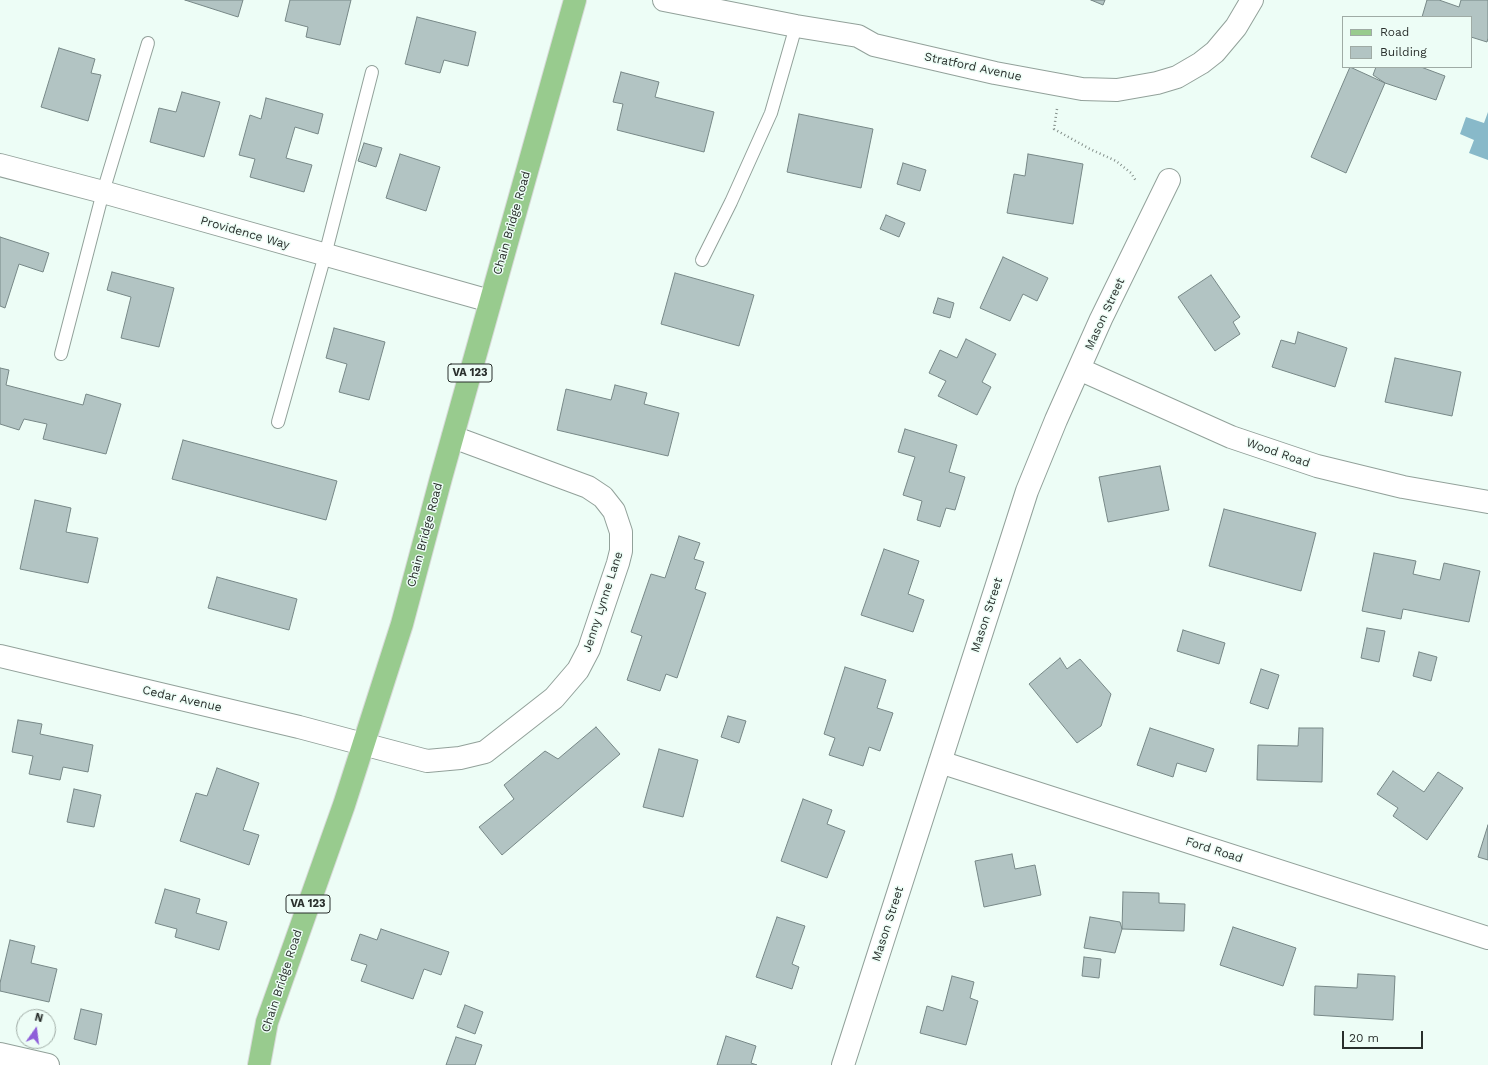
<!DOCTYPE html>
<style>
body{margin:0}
#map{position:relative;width:1488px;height:1065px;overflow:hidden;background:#edfdf6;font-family:"Work Sans",sans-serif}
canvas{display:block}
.legend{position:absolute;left:1342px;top:16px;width:130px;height:52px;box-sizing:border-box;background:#edfdf6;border:1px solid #9faba5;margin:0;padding:5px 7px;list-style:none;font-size:12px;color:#292f2c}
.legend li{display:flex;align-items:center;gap:8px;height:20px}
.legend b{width:20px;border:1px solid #9faba5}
.north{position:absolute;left:16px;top:1009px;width:40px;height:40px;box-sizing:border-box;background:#edfdf6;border:1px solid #9faba5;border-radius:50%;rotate:14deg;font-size:11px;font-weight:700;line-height:16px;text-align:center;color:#292f2c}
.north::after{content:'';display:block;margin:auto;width:14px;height:18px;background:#8e5fd9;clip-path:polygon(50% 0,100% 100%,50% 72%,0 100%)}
.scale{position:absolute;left:1342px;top:1031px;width:81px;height:18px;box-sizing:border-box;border:2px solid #292f2c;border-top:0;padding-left:5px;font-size:12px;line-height:14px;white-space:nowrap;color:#292f2c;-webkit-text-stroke:3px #edfdf6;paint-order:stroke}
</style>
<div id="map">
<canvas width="1488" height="1065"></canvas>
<ul class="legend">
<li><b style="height:5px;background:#98cb8e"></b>Road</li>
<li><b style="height:11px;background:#b2c4c3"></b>Building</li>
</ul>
<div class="north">N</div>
<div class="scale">20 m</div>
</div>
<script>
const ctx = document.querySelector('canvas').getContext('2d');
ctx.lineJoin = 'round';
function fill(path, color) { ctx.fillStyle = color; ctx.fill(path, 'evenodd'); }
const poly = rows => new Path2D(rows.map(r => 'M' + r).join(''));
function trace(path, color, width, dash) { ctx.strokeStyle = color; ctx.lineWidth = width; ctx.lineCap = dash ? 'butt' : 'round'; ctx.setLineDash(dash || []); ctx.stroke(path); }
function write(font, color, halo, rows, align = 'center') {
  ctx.font = font + ' "Work Sans",sans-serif'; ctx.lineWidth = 3; ctx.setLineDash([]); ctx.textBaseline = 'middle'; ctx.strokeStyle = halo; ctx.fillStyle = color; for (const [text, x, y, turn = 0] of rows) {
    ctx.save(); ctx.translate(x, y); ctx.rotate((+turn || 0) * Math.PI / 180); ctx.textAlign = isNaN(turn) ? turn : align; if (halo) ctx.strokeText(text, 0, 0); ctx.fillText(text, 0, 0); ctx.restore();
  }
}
fill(poly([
 [1488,112,1488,160,1469,153,1474,140,1460,134,1466,117,1484,123]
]), '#88b9c9');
const building = poly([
 [185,0,243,0,238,17,185,0],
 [290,0,351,0,340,45,306,37,308,27,285,21,290,0],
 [1091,0,1105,0,1103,5,1091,0],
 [1427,0,1439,0,1459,7,1461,0,1488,0,1488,38,1487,42,1471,37,1471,17,1422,17,1427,0],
 [417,17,476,32,468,66,444,60,440,73,405,64,417,17],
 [59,48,95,59,91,73,101,75,88,121,41,107,59,48],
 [1350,67,1385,83,1346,173,1311,157,1350,67],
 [1376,67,1421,67,1445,76,1436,100,1385,83,1373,75,1376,67],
 [621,72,659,82,655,97,714,112,704,152,617,130,623,104,613,102,621,72],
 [182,92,220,102,204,157,150,142,159,108,176,112,182,92],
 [266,98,323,114,318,134,295,127,286,158,312,165,304,192,250,177,255,159,239,155,250,115,261,119,266,98],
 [799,114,873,129,861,188,787,172,799,114],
 [364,143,382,148,376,167,358,161,364,143],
 [400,154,440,167,426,211,386,198,400,154],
 [1028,154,1083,164,1073,224,1007,213,1014,174,1025,176,1028,154],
 [903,163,926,170,920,191,897,184,903,163],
 [886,215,905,223,899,237,880,229,886,215],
 [0,237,49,253,43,272,19,264,5,308,0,306,0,237],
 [1003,257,1048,278,1037,301,1023,294,1010,321,980,308,1003,257],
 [112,272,174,288,159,347,121,338,131,297,107,290,112,272],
 [675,273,754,295,739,346,661,324,675,273],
 [1211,275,1240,317,1233,322,1240,334,1215,351,1178,297,1211,275],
 [938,298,954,303,950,318,933,313,938,298],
 [334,328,385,342,369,400,339,392,347,364,326,358,334,328],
 [1298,332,1347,348,1335,387,1272,367,1281,340,1295,344,1298,332],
 [966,339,996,354,982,382,991,387,977,415,938,396,946,381,929,373,940,350,957,358,966,339],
 [1395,358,1461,372,1452,416,1385,402,1395,358],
 [0,368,9,370,6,385,83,405,86,394,121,404,106,454,43,439,47,424,24,419,19,430,0,424,0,368],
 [615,385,647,393,644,404,679,413,668,456,557,430,566,389,611,400,615,385],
 [905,429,957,445,949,472,965,477,955,510,946,508,940,527,917,520,922,501,903,495,915,457,898,452,905,429],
 [183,440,337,481,326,520,172,479,183,440],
 [1160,466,1169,510,1108,522,1099,477,1160,466],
 [35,500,71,508,66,532,98,538,88,583,20,569,35,500],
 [1224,509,1316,533,1301,591,1209,566,1224,509],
 [679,536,700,543,694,559,704,562,695,589,706,593,677,678,666,674,660,691,627,680,642,636,631,632,651,574,665,578,679,536],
 [884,549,919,561,908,594,924,600,913,632,861,615,884,549],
 [1374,553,1416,561,1413,574,1440,580,1444,563,1480,571,1469,622,1403,609,1401,619,1362,611,1374,553],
 [217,577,297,599,289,630,208,608,217,577],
 [1367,628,1385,631,1379,662,1361,658,1367,628],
 [1183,630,1225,643,1219,664,1177,651,1183,630],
 [1419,652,1437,657,1431,681,1413,676,1419,652],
 [1060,658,1067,669,1080,659,1111,694,1101,726,1077,743,1029,684,1060,658],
 [845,667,886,680,877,708,893,713,880,751,869,747,863,766,829,755,835,738,824,734,845,667],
 [1261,669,1279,675,1268,709,1250,703,1261,669],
 [728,716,746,721,739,743,721,737,728,716],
 [18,720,42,724,40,734,93,745,88,772,63,767,60,780,29,774,33,756,12,752,18,720],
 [596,727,620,754,502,855,479,827,514,799,504,785,545,751,558,759,596,727],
 [1150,728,1214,749,1206,772,1177,763,1173,777,1137,765,1150,728],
 [1299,728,1323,728,1322,782,1257,780,1258,745,1298,746,1299,728],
 [659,749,698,760,683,817,643,807,659,749],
 [217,768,259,783,243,830,259,835,249,865,180,841,196,793,207,796,217,768],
 [1393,771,1424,792,1438,772,1463,788,1427,840,1393,816,1398,808,1377,794,1393,771],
 [74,789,101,795,94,827,67,822,74,789],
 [803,799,832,810,827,824,845,831,827,878,781,861,803,799],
 [1488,825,1488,860,1478,857,1488,825],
 [1012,854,1015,869,1035,865,1041,895,984,907,975,861,1012,854],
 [165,889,200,899,196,913,227,922,219,950,175,937,177,929,155,923,165,889],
 [1123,892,1159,893,1159,903,1185,904,1184,931,1122,929,1123,892],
 [777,917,805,926,792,964,799,967,792,989,756,977,777,917],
 [1090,917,1120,922,1122,929,1115,953,1084,948,1090,917],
 [1233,927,1296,948,1283,986,1220,965,1233,927],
 [381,929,449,952,441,975,424,969,413,999,361,981,367,965,351,960,360,934,377,940,381,929],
 [10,940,35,946,31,963,57,969,49,1002,0,991,0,983,10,940],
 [1084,957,1101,959,1099,978,1082,976,1084,957],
 [1358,974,1395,976,1393,1020,1314,1015,1315,986,1357,988,1358,974],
 [952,976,974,982,970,998,978,1001,966,1045,920,1033,927,1006,943,1011,952,976],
 [465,1005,483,1012,475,1034,457,1027,465,1005],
 [81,1009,102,1014,96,1045,74,1039,81,1009],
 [726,1036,756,1046,751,1063,757,1065,717,1065,726,1036],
 [456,1037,482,1045,475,1065,446,1065,456,1037]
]);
fill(building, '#b2c4c3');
trace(building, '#778887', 1);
const lane = poly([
 [702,260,731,202,771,113,796,26],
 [61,354,103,192,148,43],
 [278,422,325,255,372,72]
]);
const street = poly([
 [664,0,796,26,858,36,874,45,995,73,1082,89,1117,90,1157,83,1177,77,1201,63,1215,52,1236,27,1252,0],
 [0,165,103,192,490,301],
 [1079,369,1231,437,1317,466,1403,487,1488,502],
 [0,656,299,727,427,761,460,758,485,752,554,698,578,670,589,649,618,563,621,551,621,532,614,511,603,497,588,487,453,437],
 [940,762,1488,938],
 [0,1054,48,1065],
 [843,1065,1027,491,1056,420,1101,319,1169,180]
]);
const primary = poly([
 [259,1065,267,1022,344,805,402,624,441,478,575,0]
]);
trace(lane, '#92a19a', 14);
trace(street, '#92a19a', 24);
trace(primary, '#d8dad9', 24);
trace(poly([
 [1057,109,1054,129,1090,149,1116,161,1131,173,1136,181]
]), '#838e89', 2.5, [1, 3]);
trace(lane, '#fff', 12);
trace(street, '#fff', 22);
trace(primary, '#98cb8e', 22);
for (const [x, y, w] of [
 [470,373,44],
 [308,904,44]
]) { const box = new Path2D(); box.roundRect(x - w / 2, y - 9, w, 18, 3); ctx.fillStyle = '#edfdf6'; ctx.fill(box); trace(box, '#292f2c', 1); }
write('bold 11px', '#292f2c', null, [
 ["VA 123",470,373],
 ["VA 123",308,904]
]);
write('12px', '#292f2c', '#edfdf6', [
 ["Stratford Avenue",973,67,12],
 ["Chain Bridge Road",512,223,-74],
 ["Providence Way",245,233,16],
 ["Mason Street",1105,314,-65],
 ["Wood Road",1278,453,19],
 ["Chain Bridge Road",425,535,-75],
 ["Jenny Lynne Lane",603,602,-72],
 ["Mason Street",987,615,-72],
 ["Cedar Avenue",182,699,13],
 ["Ford Road",1214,850,18],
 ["Mason Street",888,924,-72],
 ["Chain Bridge Road",282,981,-72]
]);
</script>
